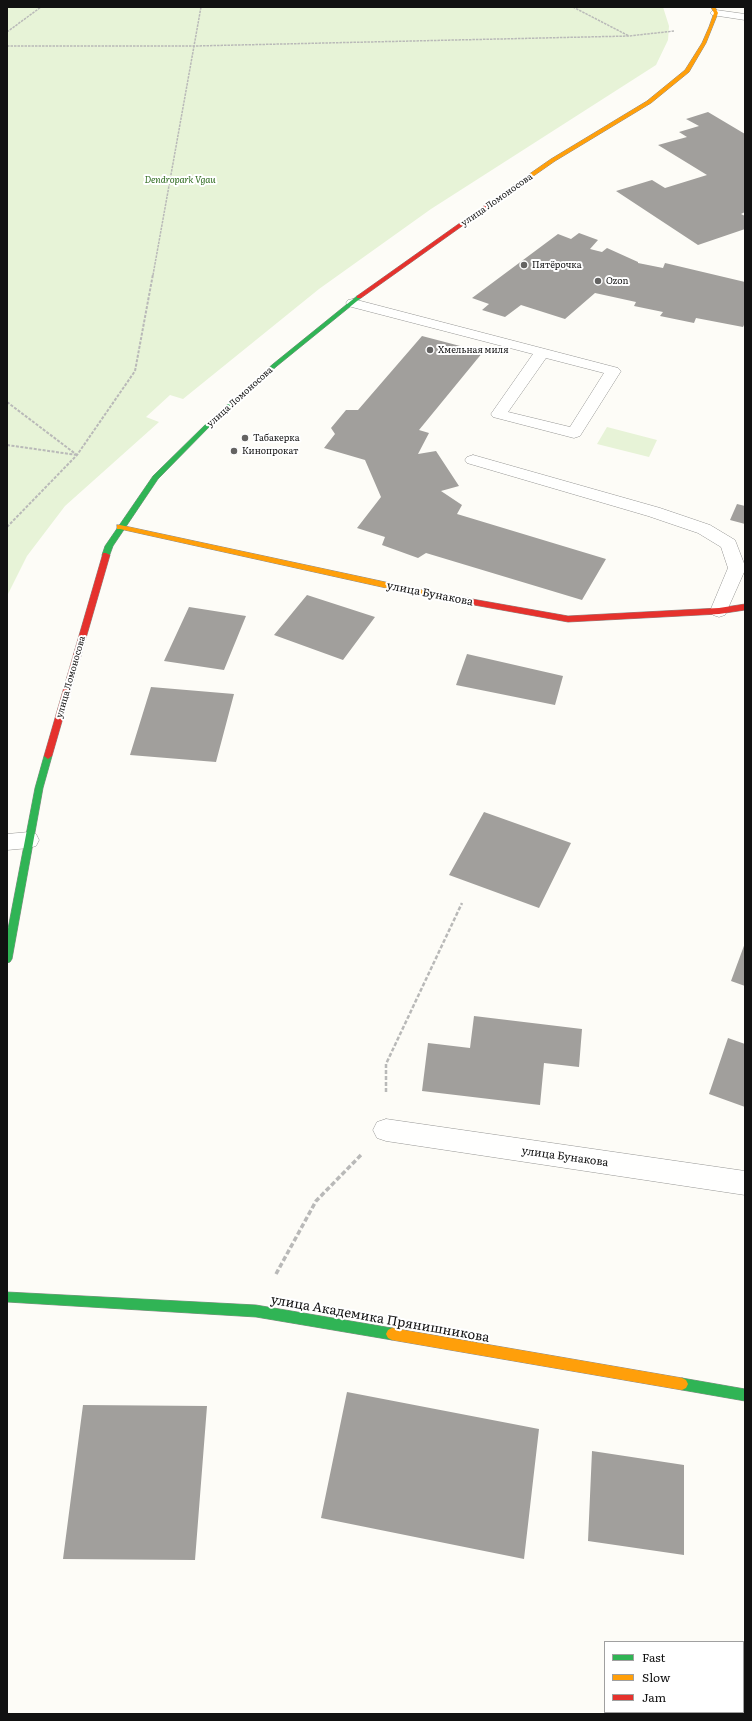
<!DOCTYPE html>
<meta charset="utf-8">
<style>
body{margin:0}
#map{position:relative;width:752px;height:1721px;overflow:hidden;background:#fdfcf7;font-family:Literata,serif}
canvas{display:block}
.frame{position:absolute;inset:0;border:8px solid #111;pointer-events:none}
.legend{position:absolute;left:604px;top:1641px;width:140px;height:72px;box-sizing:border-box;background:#fff;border:1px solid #a0a0a0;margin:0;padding:5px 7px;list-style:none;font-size:12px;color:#111}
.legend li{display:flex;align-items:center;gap:8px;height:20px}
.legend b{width:20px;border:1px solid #a0a0a0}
</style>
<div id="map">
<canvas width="752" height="1721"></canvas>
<div class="frame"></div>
<ul class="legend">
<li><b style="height:5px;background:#30b455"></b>Fast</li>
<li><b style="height:5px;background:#ff9f0a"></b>Slow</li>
<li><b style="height:5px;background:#e5322d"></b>Jam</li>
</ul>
</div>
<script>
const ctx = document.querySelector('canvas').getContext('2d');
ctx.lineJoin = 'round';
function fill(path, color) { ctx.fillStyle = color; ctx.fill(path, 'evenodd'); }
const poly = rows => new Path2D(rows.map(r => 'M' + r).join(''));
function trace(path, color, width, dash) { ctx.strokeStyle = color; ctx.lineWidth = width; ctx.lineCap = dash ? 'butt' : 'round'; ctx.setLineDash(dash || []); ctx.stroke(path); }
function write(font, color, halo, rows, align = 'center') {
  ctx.font = font + ' Literata,serif'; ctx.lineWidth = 4; ctx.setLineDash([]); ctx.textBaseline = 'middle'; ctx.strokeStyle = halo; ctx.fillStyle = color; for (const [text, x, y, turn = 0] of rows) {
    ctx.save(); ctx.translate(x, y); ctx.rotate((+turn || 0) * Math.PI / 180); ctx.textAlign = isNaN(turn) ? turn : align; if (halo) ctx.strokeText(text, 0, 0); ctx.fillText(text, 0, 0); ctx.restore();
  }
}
fill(poly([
 [7,7,663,7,669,26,668,40,656,65,431,209,319,289,183,399,170,395,146,417,159,422,65,506,27,556,8,594,7,607],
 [607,427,657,440,649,457,597,444]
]), '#e7f3d7');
fill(poly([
 [708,112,745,134,745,212,741,214,745,216,745,229,698,245,616,191,652,180,665,188,707,175,658,145,687,137,679,132,699,126,686,119],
 [579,233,598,240,590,249,602,252,607,248,638,262,638,263,663,268,665,263,745,282,745,323,743,327,696,318,694,323,660,316,663,312,634,306,636,302,595,293,565,319,521,305,505,317,482,310,489,304,472,298,558,234,571,239],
 [422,336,483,352,419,430,429,433,418,454,436,451,459,486,441,491,462,505,457,514,606,559,582,600,426,553,418,558,382,545,385,537,357,528,381,497,365,460,324,448,335,434,331,428,346,410,358,410],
 [737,504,745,506,745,524,730,520],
 [307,595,375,617,343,660,274,635],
 [189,607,246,616,224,670,164,661],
 [467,654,563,676,555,705,456,685],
 [151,687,234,694,216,762,130,755],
 [484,812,571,843,539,908,449,875],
 [745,943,745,986,731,981],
 [474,1016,582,1029,579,1067,544,1063,540,1105,422,1091,428,1043,470,1048],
 [728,1038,745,1044,745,1107,709,1094],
 [347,1392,539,1429,524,1559,321,1518],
 [83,1405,207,1406,195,1560,63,1559],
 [592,1451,684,1465,684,1555,588,1541]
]), '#a19f9c');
const lane = poly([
 [353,299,618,368,621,371,580,436,574,438,493,417,491,414,533,354,348,306,346,303,348,300,353,299],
 [546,358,604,373,570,427,508,412,546,358],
 [473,455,660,508,710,525,735,540,745,566,745,570,725,615,719,617,713,615,710,611,728,568,721,547,698,533,648,516,467,463,465,460,467,457,473,455],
 [29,832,36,834,39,840,36,846,29,848,7,850,7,834,29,832]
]);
const street = poly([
 [716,10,745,14,745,20,712,15,710,13,712,11,716,10],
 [386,1119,745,1171,745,1195,386,1141,377,1138,373,1130,377,1122,386,1119]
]);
const fast = poly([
 [357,296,362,297,277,366,214,422,158,479,113,546,109,557,103,557,102,555,105,546,153,476,210,420,273,364,357,296],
 [48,753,52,756,43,788,12,959,10,962,7,963,7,934,35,788,44,756,48,753],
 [7,1292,256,1305,392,1328,396,1330,398,1334,396,1338,392,1340,256,1317,7,1302,7,1292],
 [682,1378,745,1389,745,1401,682,1390,678,1388,676,1384,678,1380,682,1378]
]);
const slow = poly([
 [711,7,715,7,718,13,706,43,689,72,651,103,555,161,509,193,505,193,505,191,551,159,647,101,685,70,702,43,709,27,714,13,711,7],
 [117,525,120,525,427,591,431,594,427,597,120,529,117,529,117,525],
 [392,1328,682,1378,686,1380,688,1384,686,1388,682,1390,392,1340,388,1338,386,1334,388,1330,392,1328]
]);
const jam = poly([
 [505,191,510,192,361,298,357,298,357,296,505,191],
 [103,553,106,553,110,555,52,756,48,759,44,756,103,553],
 [427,591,568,616,719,608,745,604,745,610,719,614,568,622,424,596,424,592,427,591]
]);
trace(lane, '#979795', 1);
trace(street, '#979795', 1);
trace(fast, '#8e8d8b', 1);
trace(slow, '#8e8d8b', 1);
trace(jam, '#8e8d8b', 1);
trace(poly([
 [573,7,629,36],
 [7,32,41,7],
 [7,46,195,46,629,36,674,31],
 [153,275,201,7]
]), '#b9b9b8', 1.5, [2.5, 1]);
trace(poly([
 [7,402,77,455],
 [7,445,77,455],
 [7,527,77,455,135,371,153,274]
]), '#b9b9b8', 2, [3, 1.5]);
trace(poly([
 [386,1092,386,1064,462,903]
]), '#b9b9b8', 2.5, [4, 2]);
trace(poly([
 [276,1274,316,1201,361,1155]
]), '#b9b9b8', 3.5, [5, 2.5]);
fill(lane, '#fffffe');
fill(street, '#fffffe');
fill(fast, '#30b455');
fill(slow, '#ff9f0a');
fill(jam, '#e5322d');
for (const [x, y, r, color] of [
 [524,265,4,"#646362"],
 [598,281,4,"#646362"],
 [430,350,4,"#646362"],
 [245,438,4,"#646362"],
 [234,451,4,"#646362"]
]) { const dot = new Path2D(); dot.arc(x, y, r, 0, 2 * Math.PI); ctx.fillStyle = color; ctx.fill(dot); trace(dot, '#fff', 1.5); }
write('italic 9px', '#2f6b1f', '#fff', [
 ["Dendropark Vgau",180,180]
]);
write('9px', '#111', '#fff', [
 ["улица Ломоносова",497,200,-35],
 ["улица Ломоносова",240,397,-42],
 ["улица Ломоносова",71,677,-74]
]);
write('9px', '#111', '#fff', [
 ["Пятёрочка",532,265],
 ["Ozon",606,281],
 ["Хмельная миля",438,350],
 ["Табакерка",253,438],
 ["Кинопрокат",242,451]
], 'left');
write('11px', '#111', '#fff', [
 ["улица Бунакова",430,594,11],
 ["улица Бунакова",565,1157,8]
]);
write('13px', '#111', '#fff', [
 ["улица Академика Прянишникова",380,1319,10]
]);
</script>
